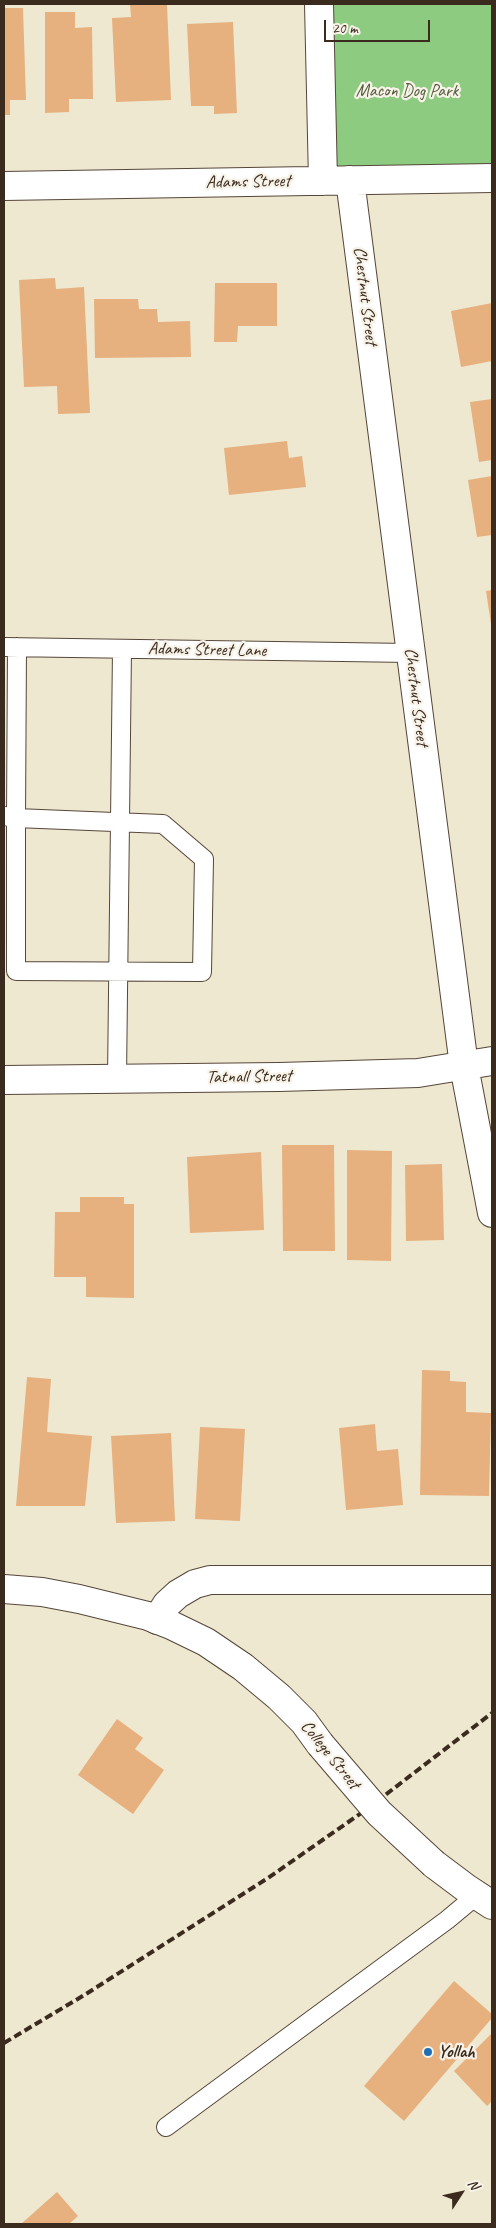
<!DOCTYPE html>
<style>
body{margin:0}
#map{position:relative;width:496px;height:2228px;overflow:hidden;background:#eee8d0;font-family:Caveat,sans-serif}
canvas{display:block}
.frame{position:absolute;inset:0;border:5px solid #3b2a1e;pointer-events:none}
.north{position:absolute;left:436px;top:2168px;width:50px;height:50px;-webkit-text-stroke:4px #f7f3e8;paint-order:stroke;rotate:55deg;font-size:14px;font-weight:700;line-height:20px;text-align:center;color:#3b2a1e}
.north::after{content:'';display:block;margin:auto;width:18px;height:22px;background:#3b2a1e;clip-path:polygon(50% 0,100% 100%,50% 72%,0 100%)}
.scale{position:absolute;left:324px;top:20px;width:106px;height:22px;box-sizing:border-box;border:2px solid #3b2a1e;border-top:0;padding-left:6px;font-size:15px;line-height:18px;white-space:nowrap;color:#3b2a1e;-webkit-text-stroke:4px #f7f3e8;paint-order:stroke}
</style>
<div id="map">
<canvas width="496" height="2228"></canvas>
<div class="frame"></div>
<div class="north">N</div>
<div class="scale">20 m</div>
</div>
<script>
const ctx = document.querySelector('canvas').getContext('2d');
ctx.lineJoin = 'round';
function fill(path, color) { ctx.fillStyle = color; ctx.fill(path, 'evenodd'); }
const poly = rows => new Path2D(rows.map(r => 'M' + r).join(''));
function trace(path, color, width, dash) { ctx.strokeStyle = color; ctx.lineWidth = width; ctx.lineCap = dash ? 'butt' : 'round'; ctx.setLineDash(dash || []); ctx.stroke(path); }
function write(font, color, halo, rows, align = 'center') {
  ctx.font = font + ' Caveat,sans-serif'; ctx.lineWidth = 4.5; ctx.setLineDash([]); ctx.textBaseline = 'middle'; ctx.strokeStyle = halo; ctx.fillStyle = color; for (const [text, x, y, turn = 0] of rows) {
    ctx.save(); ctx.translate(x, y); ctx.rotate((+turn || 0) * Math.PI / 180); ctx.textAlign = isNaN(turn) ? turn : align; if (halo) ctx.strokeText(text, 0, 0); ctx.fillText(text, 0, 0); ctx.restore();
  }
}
fill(poly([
 [320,4,492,4,492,178,323,183]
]), '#8dcb81');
fill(poly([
 [130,4,167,4,171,100,116,102,112,18,131,17],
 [4,8,23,8,26,100,10,100,10,115,4,115],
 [45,12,75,12,75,28,92,27,93,99,69,99,69,112,45,113],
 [233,22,237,113,214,114,214,106,191,106,187,24],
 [55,278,56,289,84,287,90,413,58,414,57,386,24,387,19,280],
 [215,283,277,283,277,326,238,326,237,342,214,342],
 [94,299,138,299,139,309,157,309,158,322,190,321,191,357,95,358],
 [492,303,492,361,461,367,451,311],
 [492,399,492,460,479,462,470,402],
 [287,441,289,458,302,456,306,487,229,495,224,448],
 [492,476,492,535,477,537,468,480],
 [492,590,492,624,491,624,486,591],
 [282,1145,334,1145,335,1251,283,1251],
 [347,1150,392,1151,391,1261,347,1260],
 [261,1152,264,1230,190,1233,187,1157],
 [442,1164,444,1240,406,1241,405,1165],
 [80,1197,124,1197,124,1204,134,1204,134,1298,86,1297,86,1277,54,1277,55,1212,80,1212],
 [422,1370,450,1371,450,1381,466,1382,466,1412,491,1413,489,1496,420,1495],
 [27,1377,51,1379,47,1432,92,1436,85,1506,16,1506],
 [375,1424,377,1451,398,1449,403,1505,346,1510,339,1428],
 [200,1427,245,1429,240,1521,195,1519],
 [171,1433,175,1521,116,1523,111,1436],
 [117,1719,143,1738,135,1749,164,1770,133,1814,78,1775],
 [454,1981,492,2014,492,2018,404,2121,364,2086],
 [492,2033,492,2101,487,2106,454,2071],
 [57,2192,78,2216,69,2224,21,2224]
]), '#e7b07f');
const service = poly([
 [4,647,410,653],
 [4,816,16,818,163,824,204,859,202,972,16,971,16,818,17,647],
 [117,1079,122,649],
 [166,2127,447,1920,477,1895]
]);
const minor = poly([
 [319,4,323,181],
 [350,180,464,1066,492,1213],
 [4,186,492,178],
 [4,1080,279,1077,418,1073,492,1061],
 [157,1620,167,1604,178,1594,195,1584,210,1580,492,1580]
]);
const tertiary = poly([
 [4,1589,42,1592,79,1599,148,1616,171,1625,206,1642,243,1667,279,1697,304,1722,320,1744],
 [434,1864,466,1888,492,1905]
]);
trace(service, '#564639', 20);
trace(minor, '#564639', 30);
trace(tertiary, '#564639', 30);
trace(service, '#fff', 18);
trace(minor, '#fff', 28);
trace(tertiary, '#fff', 28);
trace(poly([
 [4,2043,86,1994,268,1878,367,1809,492,1713]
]), '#3b2a1e', 4, [8, 4]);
const tertiaryBridge = poly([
 [320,1744,379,1813,434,1864]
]);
trace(tertiaryBridge, '#564639', 30, []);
trace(tertiaryBridge, '#fff', 28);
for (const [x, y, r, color] of [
 [428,2052,5,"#1f6fb2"]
]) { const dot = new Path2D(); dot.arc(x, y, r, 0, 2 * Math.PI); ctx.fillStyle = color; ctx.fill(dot); trace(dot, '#f7f3e8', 2); }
write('18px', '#545a3c', '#f7f3e8', [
 ["Macon Dog Park",407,91]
]);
write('18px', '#3b2a1e', '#f7f3e8', [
 ["Adams Street",248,182,-1],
 ["Chestnut Street",365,296,83],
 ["Adams Street Lane",207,650,1],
 ["Chestnut Street",416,697,83],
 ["Tatnall Street",249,1077,-1],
 ["College Street",330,1755,51]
]);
write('bold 18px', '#3b2a1e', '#f7f3e8', [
 ["Yollah",438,2052]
], 'left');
</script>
